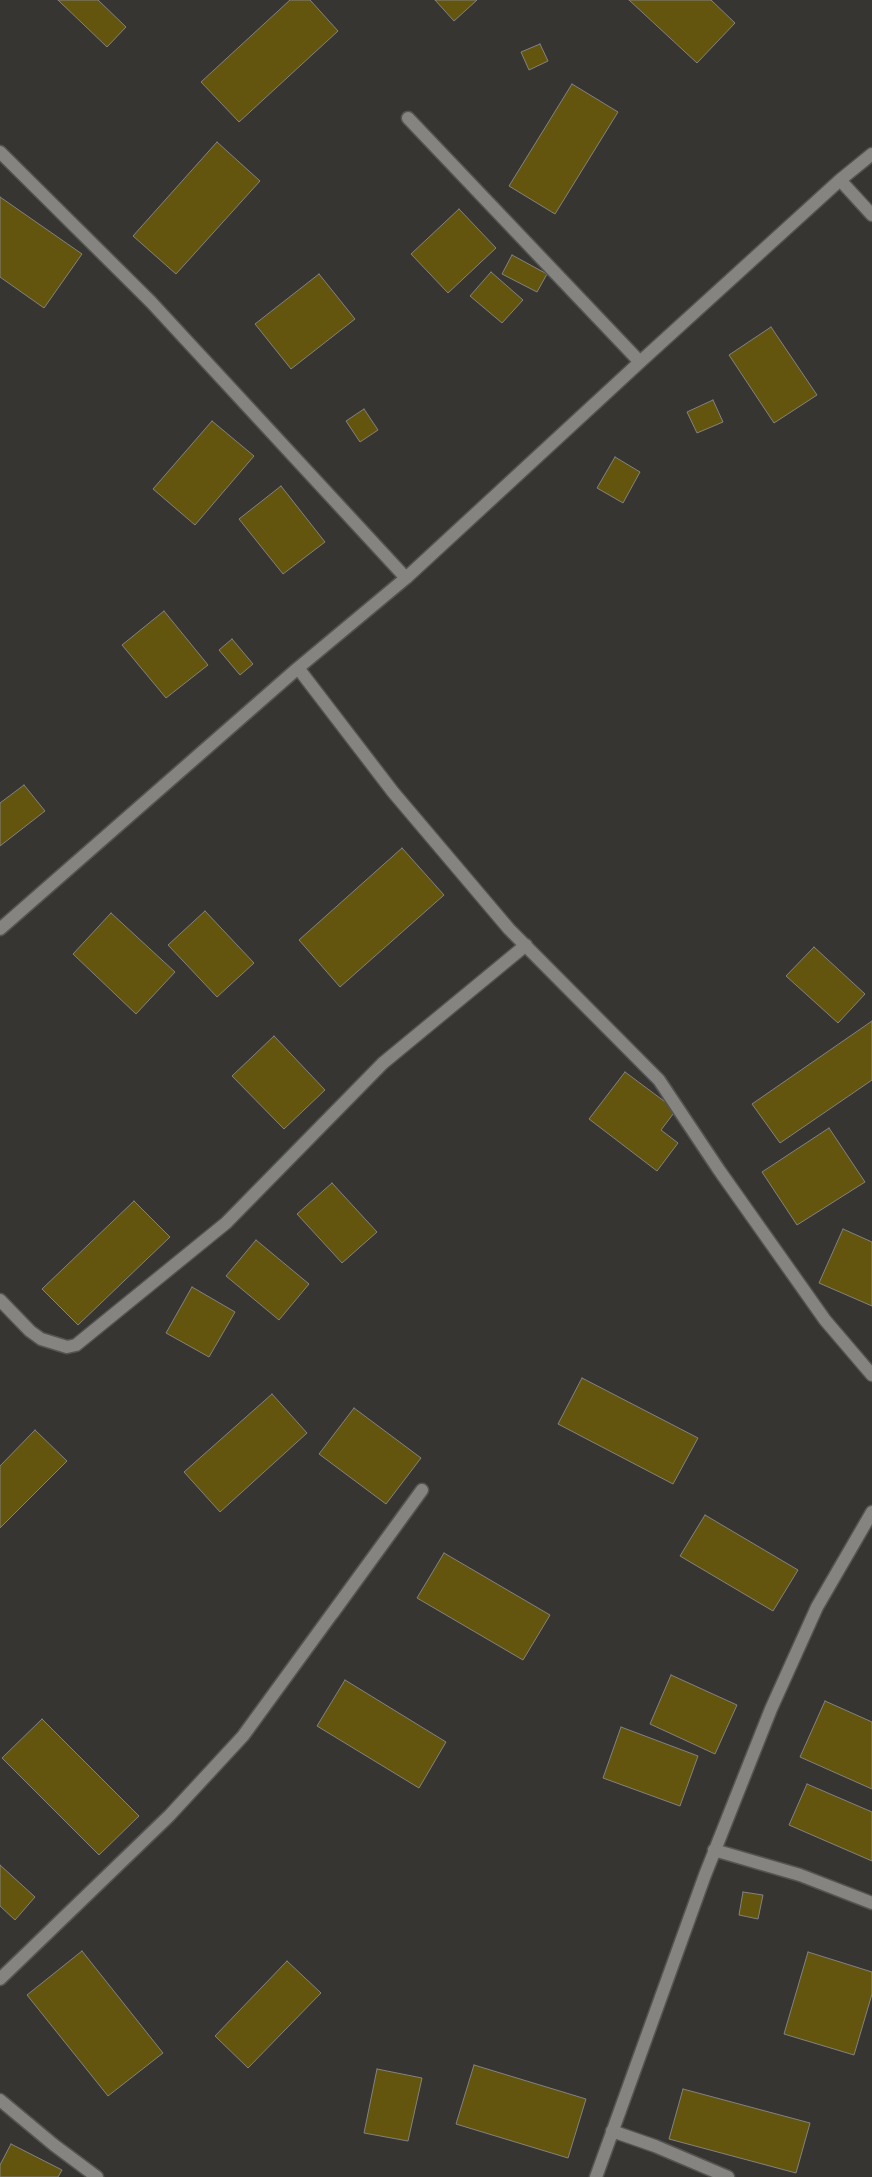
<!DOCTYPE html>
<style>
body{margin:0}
canvas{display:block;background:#363532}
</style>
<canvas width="872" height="2177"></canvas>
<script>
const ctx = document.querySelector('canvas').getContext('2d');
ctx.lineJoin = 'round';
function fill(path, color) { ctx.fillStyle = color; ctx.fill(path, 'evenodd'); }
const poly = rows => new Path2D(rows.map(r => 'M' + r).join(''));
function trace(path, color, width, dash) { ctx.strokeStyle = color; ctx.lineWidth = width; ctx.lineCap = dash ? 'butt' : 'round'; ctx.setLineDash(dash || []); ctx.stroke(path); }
const building = poly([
 [58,0,98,0,126,27,107,47,58,0],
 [290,0,310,0,338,31,239,122,201,82,290,0],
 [435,0,477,0,454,21,435,0],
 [629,0,711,0,735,23,697,63,629,0],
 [540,44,548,61,529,70,521,52,540,44],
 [572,84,618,112,555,214,509,186,572,84],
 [217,142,260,181,176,274,133,236,217,142],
 [0,197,82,254,44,308,0,277,0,197],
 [459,209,496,248,448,293,411,254,459,209],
 [512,255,547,274,537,292,502,274,512,255],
 [491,272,523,300,502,323,470,296,491,272],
 [319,274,355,319,291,369,255,324,319,274],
 [771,327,817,395,774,423,729,355,771,327],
 [713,400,723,422,697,433,687,412,713,400],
 [364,409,378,430,360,442,346,421,364,409],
 [212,421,254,456,195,525,153,489,212,421],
 [615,457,640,472,623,503,597,488,615,457],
 [281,486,325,542,283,574,239,519,281,486],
 [164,611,208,665,166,698,122,645,164,611],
 [232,639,253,664,240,675,219,650,232,639],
 [24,785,45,811,0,846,0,803,24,785],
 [402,848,444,895,340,987,299,940,402,848],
 [205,911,254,963,217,997,168,945,205,911],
 [111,913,175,972,136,1014,73,954,111,913],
 [814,947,865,994,838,1023,786,976,814,947],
 [872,1021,872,1080,780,1143,752,1104,872,1021],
 [274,1036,325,1090,284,1129,232,1076,274,1036],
 [625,1072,676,1110,661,1130,678,1143,657,1171,589,1119,625,1072],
 [829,1128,865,1182,797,1225,762,1172,829,1128],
 [332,1183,377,1232,342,1263,297,1214,332,1183],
 [134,1201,170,1237,78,1325,42,1289,134,1201],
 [843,1229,872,1242,872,1306,819,1283,843,1229],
 [256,1240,309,1284,279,1320,226,1276,256,1240],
 [192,1287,235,1312,209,1357,166,1333,192,1287],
 [582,1378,698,1438,673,1484,558,1424,582,1378],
 [272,1394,307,1433,220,1512,184,1472,272,1394],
 [354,1408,421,1458,386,1504,319,1454,354,1408],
 [35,1430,67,1461,0,1528,0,1466,35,1430],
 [705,1515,798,1570,773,1611,680,1556,705,1515],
 [444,1553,550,1615,523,1660,417,1598,444,1553],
 [671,1675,737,1705,715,1754,650,1724,671,1675],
 [345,1680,446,1742,419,1788,317,1726,345,1680],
 [825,1701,872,1722,872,1789,800,1757,825,1701],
 [42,1719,139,1816,99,1855,2,1758,42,1719],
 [621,1727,698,1756,680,1806,603,1778,621,1727],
 [807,1784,872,1812,872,1861,789,1825,807,1784],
 [0,1865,35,1897,15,1920,0,1906,0,1865],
 [743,1892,763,1895,758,1919,739,1915,743,1892],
 [82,1951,163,2053,108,2096,27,1995,82,1951],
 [808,1952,872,1972,872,1994,854,2055,784,2034,808,1952],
 [287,1961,321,1993,248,2068,215,2036,287,1961],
 [474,2065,586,2099,568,2158,456,2124,474,2065],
 [377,2069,422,2078,408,2141,364,2133,377,2069],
 [683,2089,810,2123,796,2173,669,2139,683,2089],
 [11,2144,62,2170,58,2177,0,2177,0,2165,11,2144]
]);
fill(building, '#63550d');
trace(building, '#82827f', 1);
const minor = poly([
 [408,118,640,362],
 [0,152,151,302,406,578],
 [840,180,872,215],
 [298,668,393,792,509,929,659,1080,719,1170,825,1320,872,1375],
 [0,929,298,668,406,578,640,362,840,180,872,154],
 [0,1300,30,1331,41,1339,67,1347,76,1345,226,1223,383,1063,526,945],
 [714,1850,800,1875,872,1903],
 [0,1979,169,1816,243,1736,422,1490,332,1614],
 [0,2100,54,2145,97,2177],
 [612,2131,655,2146,728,2177],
 [596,2177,705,1875,771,1709,817,1607,872,1512]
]);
trace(minor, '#545451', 15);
trace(minor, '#858481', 12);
</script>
